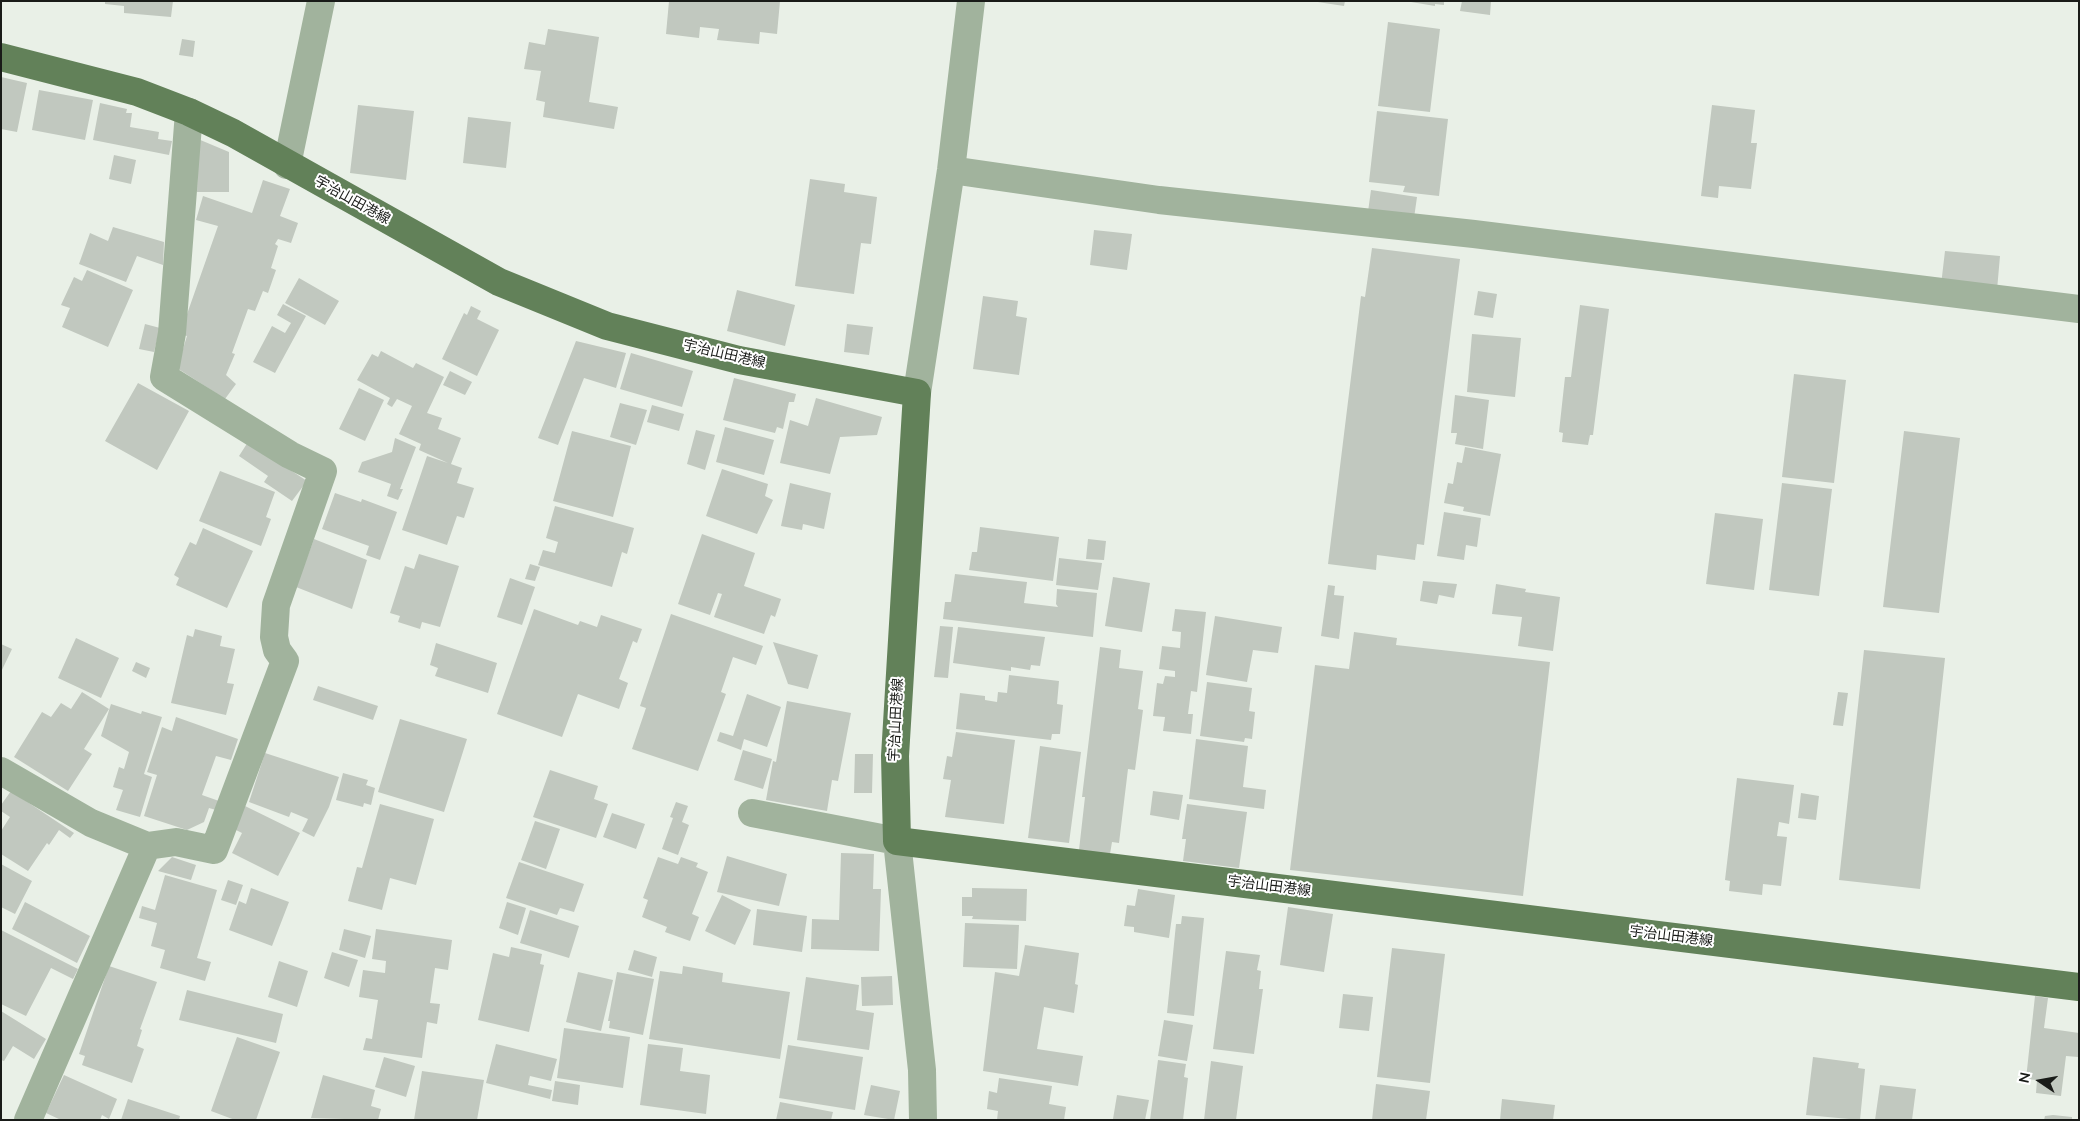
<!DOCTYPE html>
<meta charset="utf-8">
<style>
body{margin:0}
#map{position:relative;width:2080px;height:1121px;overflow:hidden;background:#e9f0e7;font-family:"Nunito Sans",sans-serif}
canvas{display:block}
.frame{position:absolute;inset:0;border:2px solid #191b18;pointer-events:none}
.north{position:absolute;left:2015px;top:1056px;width:50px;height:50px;-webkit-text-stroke:4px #fff;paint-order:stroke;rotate:282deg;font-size:14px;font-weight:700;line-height:20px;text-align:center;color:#191b18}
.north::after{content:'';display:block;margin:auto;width:18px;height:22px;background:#191b18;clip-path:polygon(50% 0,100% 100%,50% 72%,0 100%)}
</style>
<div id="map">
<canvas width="2080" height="1121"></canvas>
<div class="frame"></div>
<div class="north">N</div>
</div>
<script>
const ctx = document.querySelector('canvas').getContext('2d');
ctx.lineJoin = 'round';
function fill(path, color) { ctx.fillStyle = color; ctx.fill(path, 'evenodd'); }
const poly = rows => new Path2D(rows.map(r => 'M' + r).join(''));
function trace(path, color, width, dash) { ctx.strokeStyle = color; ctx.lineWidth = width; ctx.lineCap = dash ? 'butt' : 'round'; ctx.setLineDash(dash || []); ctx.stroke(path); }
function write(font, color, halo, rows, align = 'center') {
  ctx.font = font + ' "Nunito Sans","Noto Sans JP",sans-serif'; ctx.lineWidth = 4; ctx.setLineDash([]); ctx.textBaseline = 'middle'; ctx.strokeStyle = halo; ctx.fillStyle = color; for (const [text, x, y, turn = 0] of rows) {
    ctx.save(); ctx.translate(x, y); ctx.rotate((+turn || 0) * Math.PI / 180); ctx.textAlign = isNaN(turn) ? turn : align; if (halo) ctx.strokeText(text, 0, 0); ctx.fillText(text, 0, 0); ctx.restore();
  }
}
fill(poly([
 [105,1,173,1,171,17,124,13,124,6,105,4],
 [669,1,780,1,777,34,760,32,759,44,717,40,719,29,700,27,699,38,666,34],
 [1311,1,1345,1,1344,6],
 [1405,1,1444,1,1444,5,1435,4,1435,6],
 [1462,1,1491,1,1490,15,1460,11],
 [1388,22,1440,29,1430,112,1378,106],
 [548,29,599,37,589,102,618,107,614,129,543,117,545,102,536,100,541,71,524,69,529,42,545,45],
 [182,39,195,41,193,57,179,55],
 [1,77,27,83,17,132,1,129],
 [39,90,93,100,85,140,32,130],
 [100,103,127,109,126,113,132,113,130,127,159,132,158,139,172,141,169,155,93,140],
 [358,105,414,111,406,180,350,173],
 [1712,105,1755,110,1751,143,1757,143,1751,189,1719,186,1718,198,1701,196],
 [1377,111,1448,119,1439,196,1403,192,1405,186,1369,182],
 [468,117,511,122,506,168,463,163],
 [198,139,229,152,229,192,197,192],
 [114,155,136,160,131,184,109,179],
 [810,179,845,184,844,192,877,197,871,244,861,243,854,294,795,286],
 [263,180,290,189,280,216,298,223,291,243,278,239,275,244,278,246,271,268,276,270,268,293,263,291,255,311,248,309,232,353,235,354,226,375,236,384,225,399,177,368,187,336,180,334,218,226,196,220,203,196,252,213],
 [1371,190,1417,197,1414,218,1367,219],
 [113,227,164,242,163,265,137,256,126,282,79,264,90,233,108,241],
 [1094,230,1132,234,1127,270,1090,265],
 [1372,248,1460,259,1424,545,1417,544,1415,560,1377,555,1376,570,1328,564,1361,296,1365,297],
 [1945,251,2000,256,1997,290,1941,285],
 [87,270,133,290,108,347,62,327,70,308,61,305,74,277,82,281],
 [299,278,339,301,325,325,285,303],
 [737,290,795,305,785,346,727,331],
 [1478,291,1497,294,1493,318,1474,315],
 [983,296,1018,301,1016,316,1027,318,1019,375,973,369],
 [283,304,306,316,275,373,253,362,272,326,285,333,291,323,277,315],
 [1580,305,1609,309,1593,435,1590,435,1588,445,1562,442,1563,433,1559,432,1565,377,1571,377],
 [471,306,481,311,477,319,499,330,477,376,442,359,464,313,467,315],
 [145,324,160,328,154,352,139,349],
 [847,324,873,327,869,355,844,352],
 [1472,334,1521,338,1515,397,1467,392],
 [576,341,626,353,616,388,584,378,558,445,538,438],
 [381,351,413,368,416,363,444,377,427,413,442,418,438,429,461,438,451,464,462,468,457,483,474,488,464,518,457,516,447,545,402,530,427,456,448,463,419,450,421,444,399,434,412,406,397,399,392,407,390,406,387,404,390,398,357,380,372,354,378,357],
 [631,353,693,371,682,407,620,389],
 [450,371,472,382,465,395,443,385],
 [1794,374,1846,380,1834,483,1782,477],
 [734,378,796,394,794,402,789,402,783,429,777,427,775,433,723,420],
 [138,383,189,411,157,470,105,441],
 [359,388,384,400,365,441,339,429],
 [1455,395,1489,400,1483,449,1455,444,1457,433,1451,433],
 [816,398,882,417,877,435,840,437,830,474,780,463,790,420,808,426],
 [620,403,647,410,636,445,610,437],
 [652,405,684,414,679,431,647,422],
 [725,427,774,440,764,475,716,462],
 [696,430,715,435,705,470,687,464],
 [572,431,631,446,613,517,553,501],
 [1904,431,1960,438,1939,613,1883,607],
 [395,438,416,447,400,489,403,489,398,500,387,496,391,484,358,472,362,462,392,452],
 [248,442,307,481,292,501,264,482,268,476,239,456],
 [1465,447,1501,454,1490,516,1463,511,1464,507,1444,503,1448,483,1453,484,1457,462,1462,463],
 [722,469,768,484,765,496,773,500,757,534,706,516],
 [220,471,275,492,266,517,271,519,261,546,199,521],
 [790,483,831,493,824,529,803,524,802,530,781,526],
 [1782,483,1832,489,1819,596,1769,590],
 [335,493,361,502,362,499,397,512,380,560,366,555,369,546,322,529],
 [555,506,634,528,627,554,622,552,612,587,538,565,543,550,555,553,558,542,546,538],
 [1444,512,1481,518,1477,547,1466,545,1464,560,1437,556],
 [1715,513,1763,519,1754,590,1706,584],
 [980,527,1059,537,1053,581,969,570,972,552,977,552],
 [203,528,253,551,227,608,176,585,179,578,174,575,190,542,196,545],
 [702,534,755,553,744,586,781,599,775,617,771,615,764,634,714,617,722,594,718,593,710,615,678,604],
 [314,539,367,560,352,609,296,587],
 [1088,539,1106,541,1104,560,1086,559],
 [419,554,459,566,440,627,422,622,420,629,398,622,400,616,390,613,405,566,414,569],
 [1059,558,1102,563,1098,590,1056,585],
 [530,564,540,567,535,581,525,579],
 [955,574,1027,582,1024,603,1058,607,1056,604,1057,589,1097,593,1093,637,943,619,945,602,951,602],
 [1113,577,1150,583,1142,632,1105,626],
 [510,578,535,587,522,625,497,617],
 [1423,581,1457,584,1454,598,1439,595,1437,604,1420,601],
 [1496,584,1526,589,1525,592,1560,597,1553,651,1518,646,1522,617,1492,614],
 [1328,585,1335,586,1334,595,1344,596,1339,639,1321,636],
 [534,609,578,625,580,621,597,627,601,615,642,629,637,643,633,641,619,679,628,683,619,709,578,694,562,737,497,714],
 [1175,609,1206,612,1197,692,1191,691,1188,714,1193,714,1191,734,1163,731,1165,717,1153,716,1157,683,1163,684,1165,676,1175,677,1175,671,1159,669,1162,646,1180,648,1181,632,1172,631],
 [671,614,763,646,756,665,733,657,721,692,726,694,698,771,632,749,646,708,640,706],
 [1215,616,1282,627,1278,653,1253,650,1247,682,1206,675],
 [940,626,953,627,948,678,934,677],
 [958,627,1045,637,1040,666,1031,665,1030,670,1011,667,1011,671,953,663],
 [195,629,222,636,220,646,235,649,227,683,234,684,226,715,171,703,187,635,193,637],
 [1354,632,1397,638,1396,645,1550,662,1523,896,1290,870,1315,665,1349,669],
 [76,638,119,658,101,698,58,678],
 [773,642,818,655,808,689,788,684],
 [436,643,497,663,488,693,435,676,438,668,430,665],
 [1,644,12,649,1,672],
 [1100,647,1121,650,1119,668,1143,671,1138,709,1143,710,1135,770,1128,769,1119,843,1112,842,1110,854,1079,850,1085,797,1082,797],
 [1864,650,1945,658,1920,889,1839,880],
 [136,662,150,668,146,678,132,671],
 [1009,675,1059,681,1057,704,1063,705,1060,734,1052,734,1051,740,956,729,960,693,985,696,985,700,997,702,998,692,1007,693],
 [1207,682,1252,688,1249,711,1255,712,1252,739,1245,738,1244,742,1200,736],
 [318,686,378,706,373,720,313,700],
 [82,692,109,709,84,749,92,754,68,791,14,757,42,712,51,717,61,703,71,709],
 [1838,692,1848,693,1843,726,1833,725],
 [747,694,781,707,767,747,744,739,741,750,717,741,720,732,733,736],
 [787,701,851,713,838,781,832,780,827,811,766,800,773,761,776,762],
 [111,704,141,714,142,711,162,717,144,774,152,777,140,817,116,810,123,790,113,787,119,767,124,769,129,752,101,736],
 [176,717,238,739,231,760,216,756,202,795,219,801,216,810,209,808,204,822,187,830,144,816,157,775,147,772,162,727,172,731],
 [400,719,467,739,444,812,378,792],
 [956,732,1015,740,1004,824,945,817,951,780,943,779,947,756,952,757],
 [1196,739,1248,746,1243,787,1266,790,1264,809,1189,799],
 [1040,746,1081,752,1069,843,1028,838],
 [743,750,772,759,763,789,734,780],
 [265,753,339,777,329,807,314,837,302,831,308,819,291,812,289,817,249,802],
 [855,754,873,754,872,793,854,793],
 [550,770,598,786,594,799,608,804,596,838,533,817],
 [343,773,368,780,366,785,375,788,371,805,364,803,363,807,336,800],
 [1737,778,1794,785,1789,824,1779,822,1777,836,1787,837,1781,886,1763,884,1762,895,1729,891,1730,881,1725,880],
 [11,791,74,833,70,838,59,830,49,845,47,843,28,871,1,854,1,831,10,817,1,811,1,805],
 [1153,791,1183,795,1179,820,1150,815],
 [1801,793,1819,796,1816,820,1798,818],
 [676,802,688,806,682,822,689,825,678,855,662,849,673,818,670,817],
 [380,804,434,819,416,885,390,878,382,910,348,901,357,867,362,868],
 [1187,804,1247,812,1239,868,1183,861,1186,839,1182,839],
 [245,806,300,833,278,876,232,853,242,833,234,829],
 [612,813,645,824,636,849,603,837],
 [535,821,560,829,546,869,521,860],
 [841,853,874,854,873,889,881,889,879,951,811,949,812,919,839,920],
 [727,856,787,874,779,906,717,892],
 [172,857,196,865,191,880,158,871],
 [658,857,678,864,681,857,698,863,696,867,708,872,692,914,699,917,690,941,665,932,667,927,642,917,648,900,643,898],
 [519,862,584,884,574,912,560,908,557,915,506,898],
 [1,864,32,881,15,914,1,907],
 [165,875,217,890,197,958,211,962,205,981,160,968,165,950,151,946,157,923,139,918,142,906,155,910],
 [228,880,243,885,236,905,221,900],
 [251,888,289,902,272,946,229,930,239,901,246,904],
 [972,888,1027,889,1026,921,972,919,973,916,962,916,962,897,972,897],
 [1138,889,1175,895,1169,938,1134,932,1134,927,1124,926,1127,905,1135,906],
 [722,895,751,910,735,945,705,931],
 [25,902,90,936,77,963,12,929],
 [507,902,526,908,518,935,499,928],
 [1288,907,1333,914,1324,972,1280,965],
 [757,909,807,916,802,952,753,945],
 [530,910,579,926,569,958,520,943],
 [1182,916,1204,918,1194,1016,1167,1013,1176,924,1181,924],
 [965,923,1019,925,1017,969,963,967],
 [344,929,371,936,365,958,339,950],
 [376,929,452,940,448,970,435,968,430,1003,440,1004,437,1024,427,1022,422,1058,363,1050,366,1038,372,1039,378,1000,359,997,363,970,385,973,386,961,372,959],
 [1,930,78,969,73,979,51,968,26,1016,1,1004],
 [1025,945,1079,953,1075,984,1078,985,1074,1013,1044,1007,1037,1049,1083,1056,1078,1086,983,1071,995,972,1019,976],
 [511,947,542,954,540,964,544,965,529,1032,478,1020,493,953,509,957],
 [1392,948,1445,954,1430,1083,1377,1077],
 [634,950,657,957,652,977,628,970],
 [1226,951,1260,955,1257,970,1261,971,1259,989,1263,989,1254,1054,1213,1049],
 [332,952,358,960,349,987,324,978],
 [279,961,308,971,297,1007,268,997],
 [109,966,157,982,140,1029,142,1030,137,1046,144,1049,132,1083,82,1065,85,1056,79,1054],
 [683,966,723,973,722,982,790,992,780,1059,649,1039,660,971,682,974],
 [578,972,613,980,601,1031,566,1022],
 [617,972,654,979,643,1035,609,1028,610,1021,608,1021],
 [892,976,893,1005,862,1006,861,977],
 [806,977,859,985,856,1010,874,1013,869,1050,797,1040],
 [187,990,283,1014,276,1043,179,1020],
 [1343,994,1373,997,1369,1031,1339,1028],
 [2035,996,2048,998,2044,1028,2079,1033,2078,1057,2066,1056,2061,1096,2036,1093,2037,1080,2026,1079],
 [1,1011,46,1039,34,1059,13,1046,4,1061,1,1060],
 [1164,1020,1193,1025,1187,1061,1158,1056],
 [564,1028,630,1037,623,1088,557,1078],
 [237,1037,280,1052,256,1120,235,1120,211,1111],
 [496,1044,557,1059,551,1081,530,1076,528,1085,552,1090,550,1099,486,1083],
 [648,1044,683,1048,680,1071,710,1075,706,1114,640,1105],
 [788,1045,863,1057,855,1110,779,1098],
 [384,1057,415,1066,406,1097,375,1087],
 [1813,1057,1859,1063,1858,1068,1865,1069,1860,1120,1806,1115],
 [1158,1060,1186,1064,1184,1077,1188,1078,1183,1120,1150,1120],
 [1211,1061,1243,1066,1236,1120,1204,1120],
 [422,1071,484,1080,477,1120,414,1120],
 [64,1075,117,1099,109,1119,102,1115,100,1120,61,1120,46,1113],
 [323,1075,375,1090,371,1106,381,1109,378,1120,311,1118],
 [999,1078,1052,1086,1049,1104,1066,1107,1064,1120,997,1120,998,1111,987,1109,989,1091,997,1093],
 [555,1081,580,1085,578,1105,552,1101],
 [1376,1084,1430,1091,1426,1120,1372,1120],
 [871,1085,900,1091,894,1120,864,1115],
 [1880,1085,1916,1089,1912,1120,1875,1120],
 [1117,1095,1149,1100,1145,1120,1113,1119],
 [128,1099,180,1116,179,1120,121,1120],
 [1502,1099,1555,1105,1553,1120,1500,1120],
 [780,1102,833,1112,831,1120,776,1120],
 [2053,1115,2072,1117,2072,1120,2044,1120,2045,1116]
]), '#c1c8bf');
trace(poly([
 [287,165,321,1],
 [951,170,1159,200,1474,234,2079,309],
 [917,393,951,170,971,1],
 [1,771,91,823,147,846,176,842,214,850,285,661,277,650,274,637,276,605,323,471,290,455,164,377,172,333,189,112],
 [752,813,897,841,922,1070,923,1120],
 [28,1120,147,846]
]), '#a1b39d', 28);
trace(poly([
 [1,57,137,92,189,112,233,133,499,282,607,326,739,360,917,393,895,756,897,841,2079,987]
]), '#628159', 28);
write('14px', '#191b18', '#fff', [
 ["宇治山田港線",352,201,29],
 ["宇治山田港線",724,355,13],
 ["宇治山田港線",897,720,-87],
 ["宇治山田港線",1269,887,7],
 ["宇治山田港線",1671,937,7]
]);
</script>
